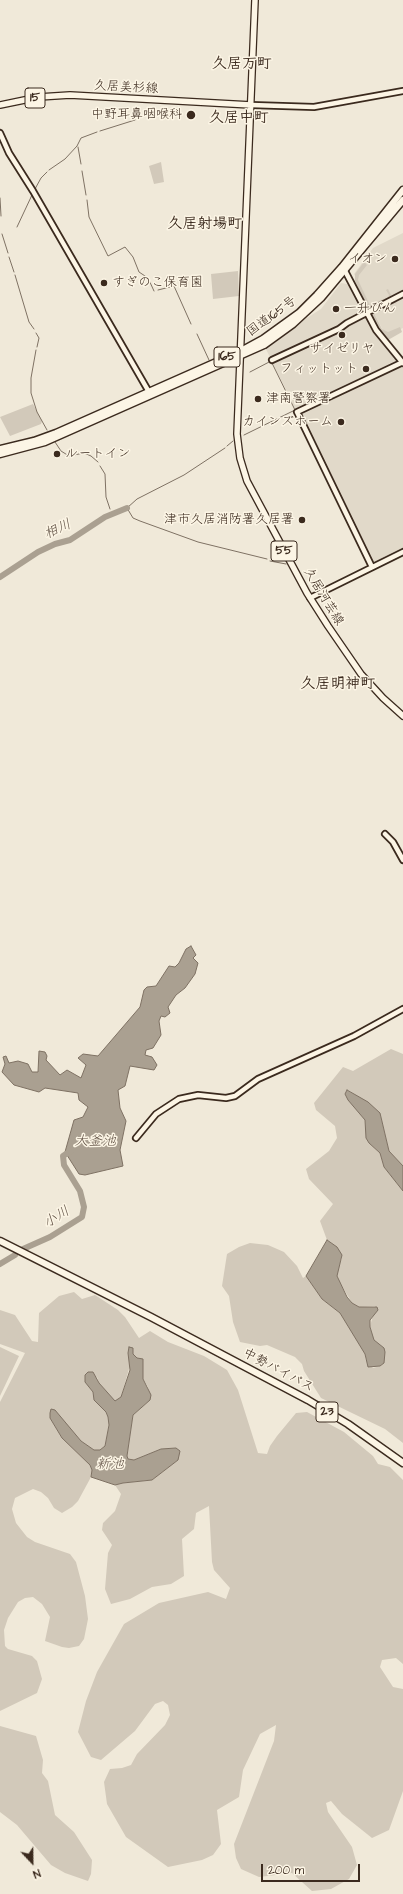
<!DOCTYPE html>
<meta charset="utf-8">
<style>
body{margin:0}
#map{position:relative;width:403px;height:1894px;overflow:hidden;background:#f0e9d9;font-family:"Architects Daughter",sans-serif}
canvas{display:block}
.north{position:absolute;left:12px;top:1842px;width:40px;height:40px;-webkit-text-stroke:3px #fcf5e5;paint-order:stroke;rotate:158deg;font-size:11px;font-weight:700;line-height:16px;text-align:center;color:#3b2a1e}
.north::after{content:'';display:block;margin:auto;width:14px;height:18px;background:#3b2a1e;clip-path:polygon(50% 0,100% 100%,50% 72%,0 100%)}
.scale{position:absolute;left:261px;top:1864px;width:99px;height:18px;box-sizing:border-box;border:2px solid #3b2a1e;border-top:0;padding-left:5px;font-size:12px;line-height:14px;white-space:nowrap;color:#3b2a1e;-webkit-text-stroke:3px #fcf5e5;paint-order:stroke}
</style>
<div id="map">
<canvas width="403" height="1894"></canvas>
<div class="north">N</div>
<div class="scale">200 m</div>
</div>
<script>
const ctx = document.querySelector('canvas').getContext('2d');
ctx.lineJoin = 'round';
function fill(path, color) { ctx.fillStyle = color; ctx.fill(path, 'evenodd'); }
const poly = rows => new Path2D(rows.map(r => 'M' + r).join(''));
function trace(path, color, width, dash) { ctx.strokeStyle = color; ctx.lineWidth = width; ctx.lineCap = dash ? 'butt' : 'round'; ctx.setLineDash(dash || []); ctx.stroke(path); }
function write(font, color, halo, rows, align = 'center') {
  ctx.font = font + ' "Architects Daughter","Klee One",sans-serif'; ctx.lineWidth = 3; ctx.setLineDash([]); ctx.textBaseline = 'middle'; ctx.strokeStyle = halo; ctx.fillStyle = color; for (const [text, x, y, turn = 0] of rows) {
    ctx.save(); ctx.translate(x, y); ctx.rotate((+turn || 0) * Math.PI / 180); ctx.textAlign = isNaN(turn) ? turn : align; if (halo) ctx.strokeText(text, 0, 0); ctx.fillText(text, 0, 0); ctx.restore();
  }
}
fill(poly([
 [403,233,403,328,386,336,354,274,373,248],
 [341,283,347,284,376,330,403,363,403,552,372,567,264,345,321,309]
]), '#e1d9c9');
fill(poly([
 [161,162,164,182,154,184,149,166],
 [364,262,367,265,359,275,358,280,370,305,388,297,389,295,386,290,388,289,391,295,391,298,368,308,355,281,355,274],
 [238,271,239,296,213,299,211,274],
 [395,301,397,304,395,303,374,313,382,329,388,332,400,327,402,332,388,340,379,330,370,313],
 [33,404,42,421,41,424,10,436,0,417],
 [391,1049,403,1054,403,1166,389,1151,380,1113,351,1092,347,1090,345,1094,365,1120,369,1143,380,1153,384,1167,403,1191,403,1443,385,1429,321,1398,304,1371,302,1364,295,1357,267,1345,260,1346,240,1342,233,1322,229,1296,222,1286,227,1254,239,1247,250,1243,268,1245,284,1252,297,1266,303,1278,306,1276,322,1299,340,1313,360,1344,365,1354,366,1360,373,1368,380,1366,384,1363,381,1346,374,1341,370,1327,375,1306,359,1307,352,1303,340,1283,337,1276,337,1270,342,1258,331,1243,327,1240,320,1221,333,1204,309,1179,306,1169,329,1151,337,1138,335,1126,316,1110,314,1103,343,1067,353,1071],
 [74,1292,82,1299,95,1295,118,1310,125,1317,139,1338,150,1331,168,1342,204,1356,227,1370,238,1390,258,1453,267,1454,270,1446,277,1436,296,1413,307,1412,344,1432,373,1456,378,1464,390,1467,403,1480,403,1664,396,1658,382,1660,380,1667,393,1687,403,1689,403,1791,389,1830,372,1838,342,1814,331,1801,326,1803,328,1812,352,1847,357,1865,349,1879,331,1889,312,1891,292,1873,259,1877,241,1869,236,1858,234,1844,274,1741,276,1725,260,1734,243,1770,239,1797,217,1810,221,1844,213,1855,202,1860,168,1867,126,1837,107,1804,104,1782,110,1769,122,1768,131,1765,137,1754,165,1725,170,1715,168,1705,163,1701,155,1704,135,1731,101,1760,91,1757,78,1732,86,1701,97,1672,124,1624,159,1603,208,1592,226,1599,230,1588,214,1570,212,1562,209,1506,196,1513,194,1529,182,1539,184,1576,171,1584,152,1587,130,1599,111,1604,105,1589,108,1553,112,1545,102,1530,103,1523,115,1511,121,1494,115,1485,123,1483,152,1480,178,1460,176,1448,161,1449,134,1460,128,1459,127,1456,133,1415,150,1400,148,1387,143,1379,143,1359,137,1359,133,1355,121,1397,115,1402,99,1383,97,1377,89,1387,93,1392,94,1400,106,1412,108,1417,109,1424,105,1446,100,1450,94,1450,81,1441,67,1426,50,1418,62,1438,90,1465,92,1470,91,1477,78,1501,72,1507,62,1513,54,1508,48,1498,41,1492,33,1489,15,1498,12,1509,16,1523,27,1537,35,1542,70,1554,76,1562,85,1596,88,1619,84,1639,79,1646,69,1648,62,1647,45,1641,50,1617,42,1604,33,1597,25,1598,18,1602,8,1618,4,1630,5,1646,8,1649,32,1656,37,1661,42,1679,37,1693,0,1711,0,1402,25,1353,0,1344,0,1310,15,1315,32,1341,38,1342,39,1313,59,1296],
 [0,1347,19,1356,0,1396],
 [0,1726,36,1736,43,1760,42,1773,48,1781,55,1815,74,1832,92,1860,91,1874,88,1881,65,1873,51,1865,17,1825,0,1812]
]), '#d2c9ba');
const water = poly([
 [191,946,196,955,193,958,198,963,195,974,185,988,176,995,168,1007,170,1013,165,1017,161,1016,159,1021,161,1035,153,1048,146,1050,145,1055,152,1057,157,1065,154,1070,130,1066,125,1086,118,1090,120,1108,126,1121,120,1150,123,1166,85,1175,79,1174,65,1152,74,1120,83,1117,88,1107,79,1100,78,1093,45,1088,39,1092,14,1085,2,1072,5,1064,3,1057,6,1056,9,1063,18,1061,28,1064,32,1072,38,1072,39,1051,45,1052,47,1056,46,1060,60,1075,67,1070,81,1078,86,1065,78,1058,83,1054,98,1056,140,1007,144,990,147,987,156,986,169,966,175,967,179,963,186,949,191,946],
 [347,1090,368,1102,380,1113,389,1151,403,1166,403,1191,384,1167,380,1153,369,1143,366,1138,365,1120,348,1100,345,1094,347,1090],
 [327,1240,337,1247,342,1255,337,1276,347,1297,352,1303,359,1307,377,1307,378,1310,370,1320,370,1327,374,1340,384,1348,385,1352,384,1363,380,1366,368,1367,365,1354,340,1313,322,1299,306,1276,327,1240],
 [129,1347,133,1348,133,1354,137,1358,143,1359,143,1379,151,1395,150,1400,133,1415,127,1456,128,1459,134,1460,161,1449,176,1448,180,1451,178,1460,152,1480,123,1483,115,1485,91,1477,92,1470,90,1465,62,1438,50,1418,50,1413,51,1409,55,1410,81,1441,94,1450,100,1450,105,1446,109,1425,108,1417,106,1412,94,1400,93,1392,85,1382,85,1375,88,1372,93,1372,99,1383,115,1401,121,1397,130,1370,128,1353,129,1347]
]);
fill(water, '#aaa091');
trace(water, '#7e7163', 1);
trace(poly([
 [100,131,135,120],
 [78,147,81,164],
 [49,170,65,159,77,146,81,138,97,132],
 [82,171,86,195],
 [35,189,41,178,47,172],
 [0,198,1,216],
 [87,200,89,217,108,256,125,247,133,257,139,272,148,278,154,291],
 [17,227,32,195],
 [2,234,8,253],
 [9,257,14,272],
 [15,275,29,322,34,329],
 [158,290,174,286,191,324],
 [36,333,39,338,37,347],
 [197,334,209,360],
 [36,350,31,378,31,393,37,412,47,430],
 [244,435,295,410,271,361,250,372],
 [55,442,61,451,69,456,84,453,91,456,98,462],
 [227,446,233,441],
 [225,448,184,475,137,499,127,508,133,518,140,521,198,542,267,559],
 [100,466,105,474,106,497,110,509],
 [270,561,286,564]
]), '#7e7163', 1);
trace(poly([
 [0,577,38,552,55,544,70,540,105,517,127,508],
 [23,1249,50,1237,82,1217,84,1207,80,1191,64,1165,63,1156,72,1150],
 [0,1264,15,1255]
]), '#aaa091', 6);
const secondary = poly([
 [251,105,314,107,403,91],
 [0,133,9,153,33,191,149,392],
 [344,269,376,330,403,363],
 [272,360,339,329,347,323,403,294],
 [372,567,297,412,403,362],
 [310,598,403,552],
 [385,834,393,842,403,860],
 [136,1138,156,1114,179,1099,198,1095,226,1098,235,1096,258,1079,354,1036,403,1009]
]);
const primary = poly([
 [255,0,237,434,240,458,247,481,307,593,328,626,361,674,383,698,403,716],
 [0,105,39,97,70,95,251,105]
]);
const highway = poly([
 [0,449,34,441,56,433,241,351,263,339,299,313,317,295,342,267,403,190],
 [0,454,45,442,264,345,293,324,321,298,403,200],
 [0,1241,151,1317,308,1400,348,1424,403,1463]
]);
trace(secondary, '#3b2a1e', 8);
trace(primary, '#3b2a1e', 8);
trace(highway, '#3b2a1e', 9);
trace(secondary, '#fcf5e5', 4.5);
trace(primary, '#fcf5e5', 5.5);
trace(highway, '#fcf5e5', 6);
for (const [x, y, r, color] of [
 [191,115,5,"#3b2a1e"],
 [395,259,4,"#3b2a1e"],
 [104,283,4,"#3b2a1e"],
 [336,309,4,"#3b2a1e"],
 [342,335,4,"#3b2a1e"],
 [366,369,4,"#3b2a1e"],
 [258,399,4,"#3b2a1e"],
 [341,422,4,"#3b2a1e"],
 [57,454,4,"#3b2a1e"],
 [302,520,4,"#3b2a1e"]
]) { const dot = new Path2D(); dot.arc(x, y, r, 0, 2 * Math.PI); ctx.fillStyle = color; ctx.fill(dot); trace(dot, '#fcf5e5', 1.5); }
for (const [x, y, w] of [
 [35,98,20],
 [227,357,26],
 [284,551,26],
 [327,1412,22]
]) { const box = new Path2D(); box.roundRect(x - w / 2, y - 10, w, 20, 3); ctx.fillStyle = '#fcf5e5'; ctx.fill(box); trace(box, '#3b2a1e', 1); }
write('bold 12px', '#3b2a1e', null, [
 ["15",35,98],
 ["165",227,357],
 ["55",284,551],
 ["23",327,1412]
]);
write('13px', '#3b2a1e', '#fcf5e5', [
 ["久居美杉線",126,88,3],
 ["国道165号",272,317,-36],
 ["久居河芸線",323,597,59],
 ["中勢バイパス",278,1371,28]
]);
write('13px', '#3b2a1e', '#fcf5e5', [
 ["中野耳鼻咽喉科",182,115],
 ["イオン",387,259],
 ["すぎのこ保育園",112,283,"left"],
 ["一升びん",344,309,"left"],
 ["サイゼリヤ",342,349,"center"],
 ["フィットット",358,369],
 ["津南警察署",266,399,"left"],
 ["カインズホーム",333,422],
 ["ルートイン",65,454,"left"],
 ["津市久居消防署久居署",294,520]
], 'right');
write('italic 14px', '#625346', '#fcf5e5', [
 ["相川",58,530,-25],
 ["大釜池",95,1142],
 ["小川",57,1218,-32],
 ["新池",110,1465]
]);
write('bold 15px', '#3b2a1e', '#fcf5e5', [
 ["久居万町",242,65],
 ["久居中町",239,119],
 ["久居射場町",205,225],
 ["久居明神町",338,685]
]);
</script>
